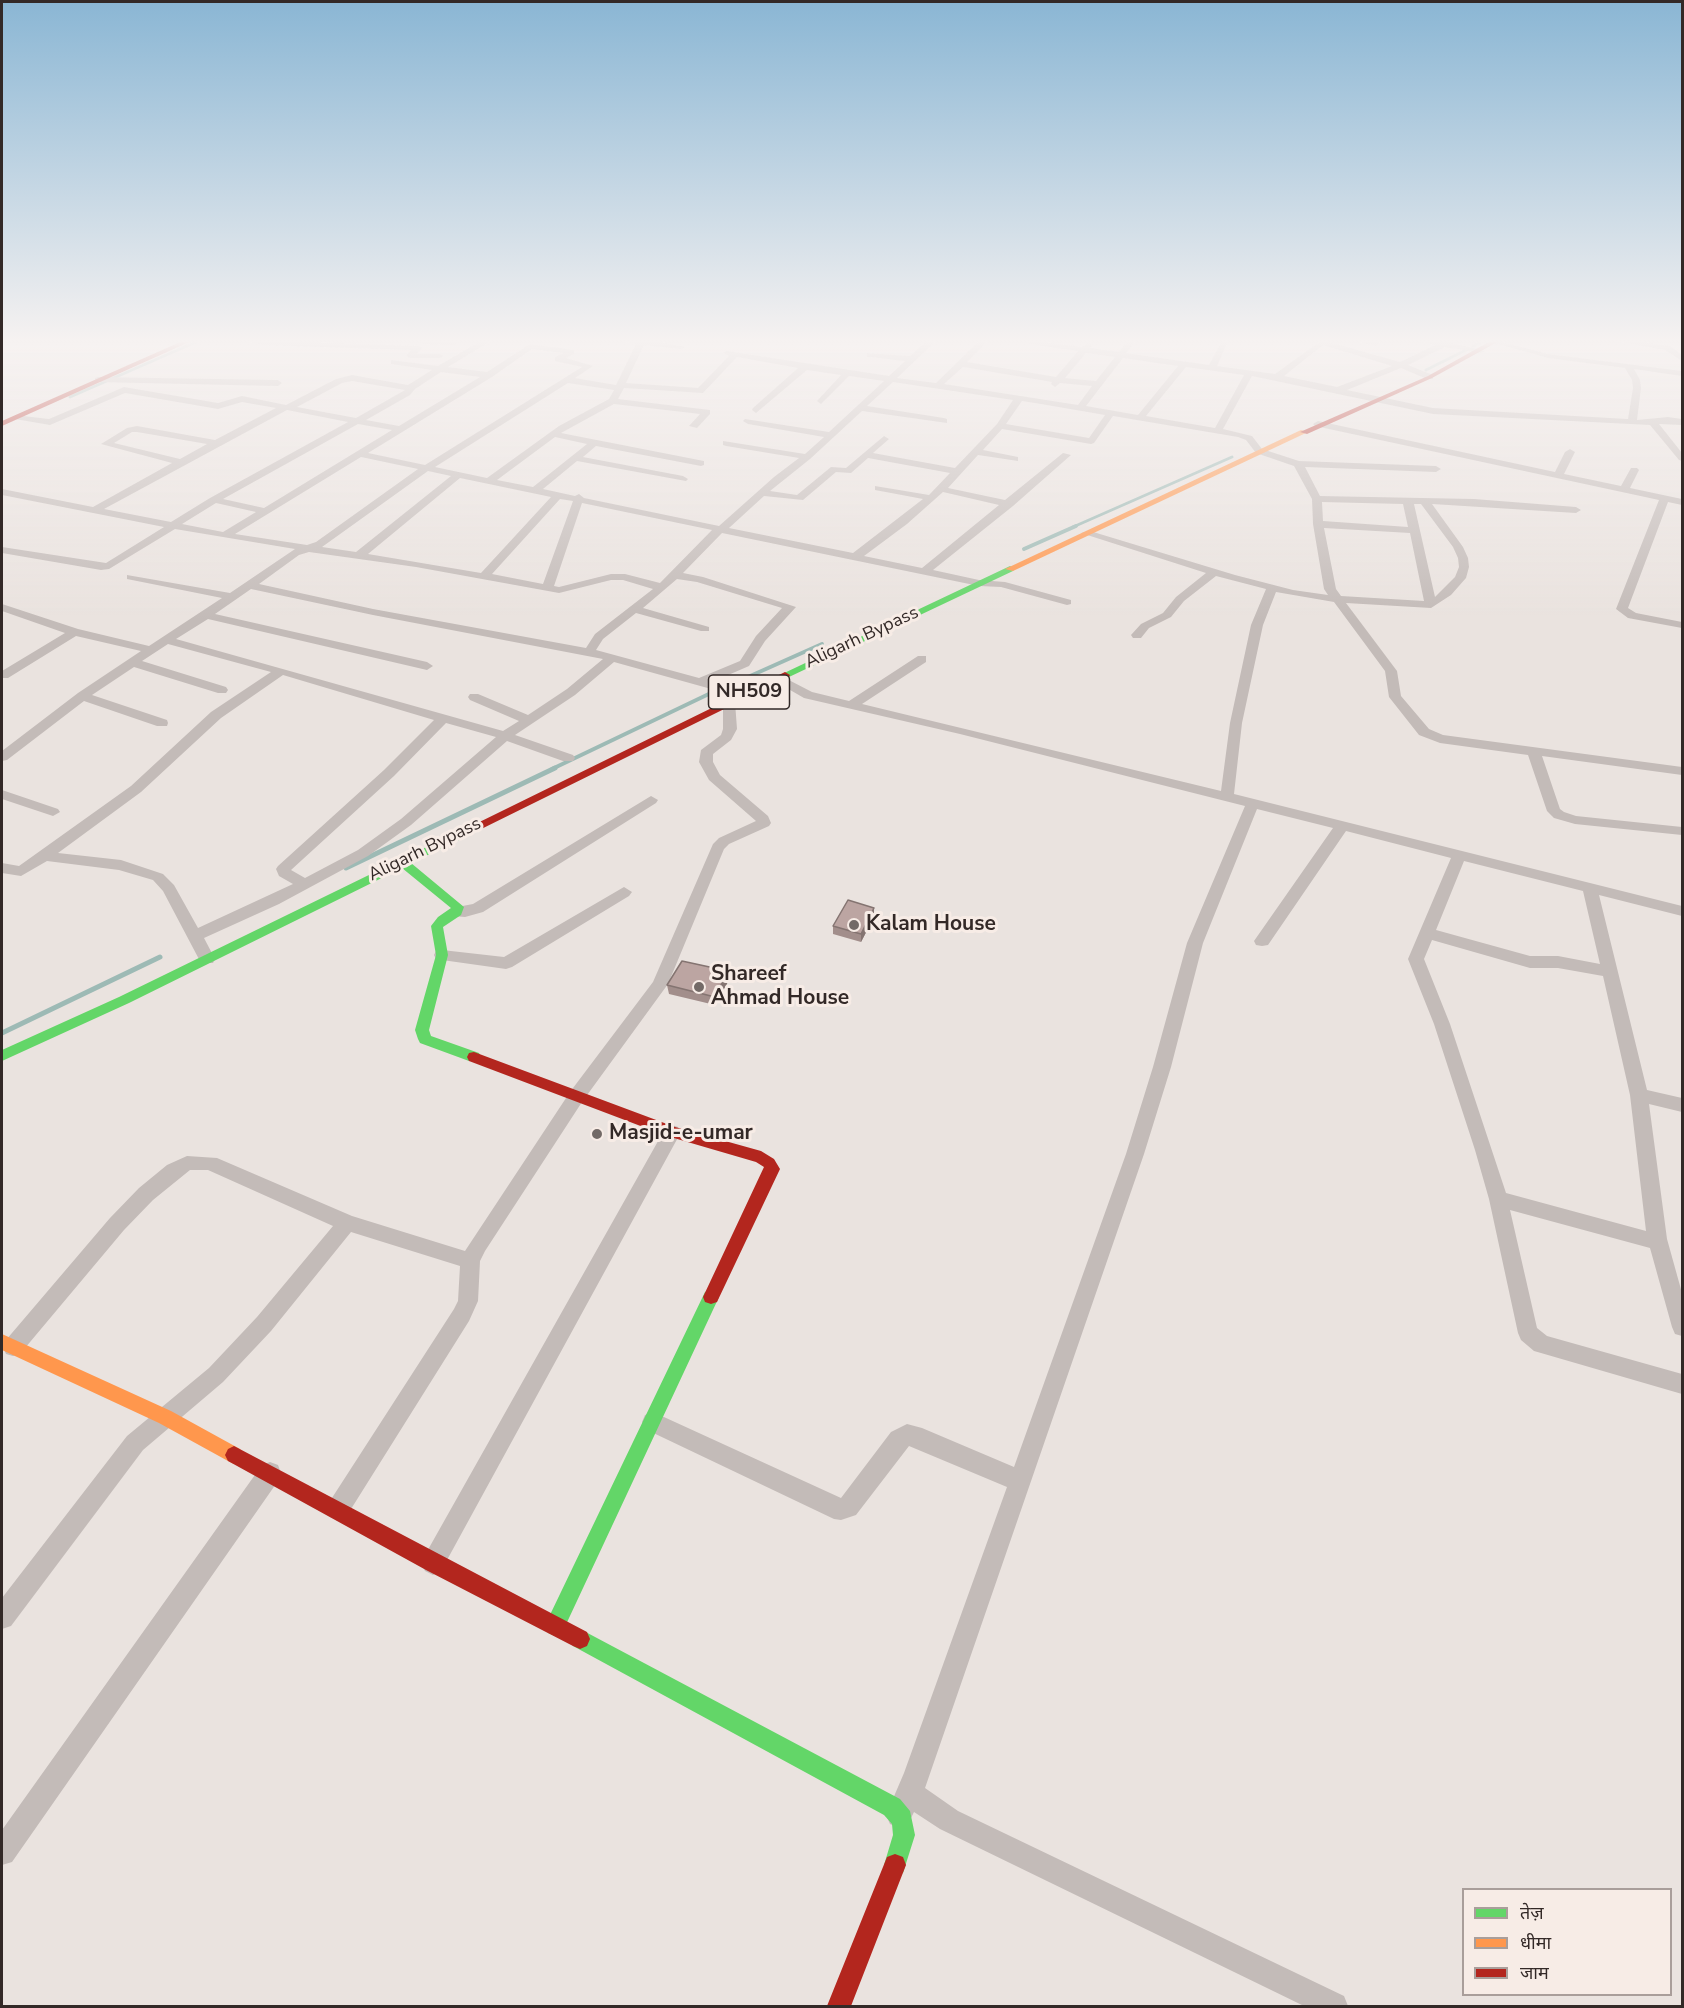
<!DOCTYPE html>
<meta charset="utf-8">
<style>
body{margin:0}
#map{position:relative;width:1684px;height:2008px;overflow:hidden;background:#eae3df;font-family:"Nunito Sans","Noto Sans Devanagari",sans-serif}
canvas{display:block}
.frame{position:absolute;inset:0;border:3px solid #332927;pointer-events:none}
.legend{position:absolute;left:1462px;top:1888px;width:210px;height:108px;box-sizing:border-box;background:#f7ece6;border:2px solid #a99e9a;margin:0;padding:8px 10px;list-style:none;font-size:18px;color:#332927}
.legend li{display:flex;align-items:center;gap:12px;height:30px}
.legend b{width:30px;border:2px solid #a99e9a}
</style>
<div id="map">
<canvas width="1684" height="2008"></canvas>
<div class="frame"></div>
<ul class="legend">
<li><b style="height:8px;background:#63d668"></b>तेज़</li>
<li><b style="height:8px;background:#ff974d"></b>धीमा</li>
<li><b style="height:8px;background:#b3261e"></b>जाम</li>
</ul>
</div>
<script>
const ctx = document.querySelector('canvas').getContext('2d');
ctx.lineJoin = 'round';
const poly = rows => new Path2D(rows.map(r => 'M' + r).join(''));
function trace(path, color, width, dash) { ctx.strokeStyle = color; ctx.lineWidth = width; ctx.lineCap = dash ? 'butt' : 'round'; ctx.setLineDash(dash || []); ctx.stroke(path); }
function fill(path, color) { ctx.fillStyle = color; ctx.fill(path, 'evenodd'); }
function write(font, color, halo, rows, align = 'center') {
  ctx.font = font + ' "Nunito Sans",sans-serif'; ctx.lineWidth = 6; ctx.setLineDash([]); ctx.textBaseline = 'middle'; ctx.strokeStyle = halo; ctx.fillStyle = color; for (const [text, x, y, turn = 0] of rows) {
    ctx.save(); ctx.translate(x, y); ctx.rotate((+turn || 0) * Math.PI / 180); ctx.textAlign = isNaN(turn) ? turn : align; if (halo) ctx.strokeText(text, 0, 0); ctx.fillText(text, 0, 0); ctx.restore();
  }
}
trace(poly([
 [1473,346,1487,339],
 [1426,370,1468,349],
 [70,397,203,339],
 [1073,527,1232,457]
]), '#9dbab5', 3);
trace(poly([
 [1024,549,1076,526],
 [730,685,822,644],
 [552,769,713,692]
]), '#9dbab5', 4);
trace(poly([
 [346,868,555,768],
 [2,1033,160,957]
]), '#9dbab5', 5);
fill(poly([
 [232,339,418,346,422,348,417,354,440,354,444,356,440,358,410,358,406,356,411,350,265,345,232,339],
 [455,339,465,339,455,345,423,344,419,342,423,340,455,339],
 [484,339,494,339,448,367,487,372,530,344,574,350,574,354,566,358,593,366,575,378,616,385,636,344,609,339,647,339,685,347,681,349,644,345,626,383,698,388,729,356,723,353,727,351,889,376,905,361,870,357,867,357,867,353,910,356,929,339,938,339,897,378,936,383,981,339,990,339,967,362,1056,377,1078,351,1029,344,1023,339,1082,347,1089,342,1093,344,1090,348,1119,352,1129,339,1137,339,1126,353,1209,365,1223,339,1229,339,1217,366,1275,374,1322,340,1400,362,1435,345,1410,339,1443,342,1459,339,1452,343,1485,351,1481,353,1445,347,1408,365,1433,375,1433,379,1427,379,1401,368,1347,390,1433,408,1628,419,1633,388,1632,380,1625,368,1548,358,1491,342,1495,340,1548,354,1682,371,1682,376,1634,369,1640,380,1641,388,1637,420,1668,417,1682,419,1682,425,1659,424,1682,453,1682,461,1679,460,1650,425,1433,414,1252,376,1223,429,1252,436,1262,449,1299,461,1436,466,1441,469,1436,472,1305,467,1320,496,1474,499,1576,507,1581,510,1576,513,1432,504,1463,547,1468,558,1469,567,1466,578,1451,595,1431,608,1346,603,1397,671,1401,696,1429,729,1443,735,1682,767,1682,775,1542,756,1560,809,1564,812,1576,816,1682,827,1682,835,1575,824,1554,818,1547,811,1528,755,1440,743,1419,735,1389,697,1385,671,1334,602,1276,592,1263,625,1242,723,1234,794,1682,906,1682,916,1599,895,1647,1090,1682,1098,1682,1112,1649,1104,1667,1239,1682,1293,1682,1336,1675,1334,1672,1327,1650,1248,1510,1210,1537,1328,1547,1336,1682,1374,1682,1394,1541,1353,1534,1351,1521,1340,1518,1333,1489,1199,1475,1150,1434,1024,1408,959,1451,858,1346,831,1268,945,1262,946,1256,945,1254,941,1333,828,1257,809,1203,943,1171,1067,1144,1154,925,1788,958,1811,1344,1996,1348,2006,1304,2006,940,1829,914,1812,908,1824,899,1828,890,1824,886,1815,904,1773,1007,1487,909,1446,856,1515,841,1520,834,1519,645,1429,642,1422,645,1415,653,1412,841,1498,891,1432,907,1424,922,1428,1014,1467,1126,1154,1153,1067,1187,943,1245,806,960,734,804,698,771,679,773,676,781,676,812,692,849,701,918,656,926,656,926,662,862,704,1221,791,1230,723,1251,625,1266,589,1216,576,1184,601,1171,617,1149,628,1141,638,1133,638,1131,635,1141,624,1163,613,1176,597,1206,573,1081,533,1090,531,1235,575,1293,590,1328,595,1324,589,1313,524,1312,499,1294,466,1256,453,1246,440,1238,437,1113,416,1094,443,1091,444,1002,429,983,450,1018,457,1018,461,978,455,948,488,1005,500,1063,453,1071,455,1013,506,933,570,979,580,1005,582,1071,600,1071,604,1067,605,1001,587,979,586,722,533,683,573,703,577,796,607,765,641,749,666,712,682,748,691,750,694,748,697,740,697,614,662,575,695,515,735,573,755,575,758,573,761,563,761,507,741,411,825,368,856,279,904,204,938,215,959,213,963,201,963,163,891,153,880,119,870,47,861,21,876,2,873,2,863,19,866,131,786,211,712,271,672,168,644,142,661,226,687,228,690,226,693,218,693,134,667,92,695,167,720,168,723,167,726,157,726,84,701,7,760,2,761,2,751,78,693,141,651,76,636,8,678,2,678,2,671,65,633,2,611,2,604,78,629,149,646,222,598,127,579,127,575,230,593,295,549,175,529,109,569,101,570,2,553,2,547,106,563,164,527,2,495,2,489,93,507,172,463,101,444,127,428,137,426,215,440,276,408,242,402,218,409,125,393,50,425,15,419,15,415,49,419,124,387,218,403,242,396,286,405,336,379,352,375,408,385,432,370,391,364,391,360,438,366,484,339],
 [1323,345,1392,366,1337,387,1284,376,1323,345],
 [532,349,563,353,555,357,555,361,582,367,425,465,368,453,492,377,532,349],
 [1086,353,1115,357,1096,381,1065,378,1086,353],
 [737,357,798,368,753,408,752,410,756,413,807,370,841,375,817,401,821,404,849,376,884,381,829,432,745,419,743,421,748,424,824,437,805,454,723,441,723,445,726,446,799,458,774,477,719,526,584,498,579,494,575,496,543,489,577,461,686,481,688,479,683,476,583,457,596,446,701,466,704,465,704,461,561,433,614,404,700,414,689,426,697,428,710,414,710,410,618,399,624,388,703,393,737,357],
 [1123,358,1178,366,1138,415,1086,406,1123,358],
 [963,367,1052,382,1051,384,1055,387,1060,383,1092,386,1078,405,944,384,963,367],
 [1186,367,1244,375,1215,428,1146,416,1186,367],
 [441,372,480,377,399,426,366,420,410,395,415,389,441,372],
 [352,381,405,390,356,418,297,407,342,383,352,381],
 [893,382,1013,400,997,424,955,468,873,453,889,439,884,436,846,468,831,467,797,495,770,491,810,459,862,411,947,423,947,419,944,418,867,406,893,382],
 [568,383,614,390,609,399,559,426,487,478,435,467,568,383],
 [1022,401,1041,404,1105,415,1089,438,1006,424,1022,401],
 [287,410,348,422,210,498,171,522,104,509,287,410],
 [358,424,392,430,264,508,223,499,358,424],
 [132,432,137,432,207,444,180,459,114,443,132,432],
 [555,437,587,444,533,487,497,480,555,437],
 [361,457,418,469,316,542,307,545,235,534,361,457],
 [868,458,950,473,929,495,875,486,875,490,923,499,853,553,729,528,764,496,803,500,836,472,851,473,868,458],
 [428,471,451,476,356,552,322,547,428,471],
 [460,478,551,497,481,573,368,554,460,478],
 [943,492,999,505,922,568,864,556,907,524,943,492],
 [560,499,573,501,543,584,492,574,560,499],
 [1322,502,1403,504,1408,527,1323,521,1322,502],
 [216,503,256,512,223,532,182,524,216,503],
 [582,503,712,530,660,583,625,574,611,574,559,587,554,586,582,503],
 [1414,504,1421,504,1453,547,1458,558,1459,567,1455,577,1435,597,1414,504],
 [1324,528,1410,533,1424,601,1341,596,1336,589,1324,528],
 [309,552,416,567,559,593,611,580,623,580,653,589,595,634,586,648,373,609,259,584,299,555,309,552],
 [677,579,697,582,782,608,756,636,740,661,699,678,596,650,603,639,636,613,701,631,709,631,709,627,643,608,677,579],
 [251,589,373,615,603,659,567,689,528,715,478,694,470,694,468,697,470,700,519,721,503,731,176,639,208,619,427,670,433,666,427,662,215,614,251,589],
 [283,675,434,720,384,770,278,866,276,869,279,876,293,884,198,928,174,885,163,874,121,860,58,853,141,792,221,718,283,675],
 [446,723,496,737,401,819,358,850,305,878,291,870,394,776,446,723],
 [1464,861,1583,891,1600,964,1558,956,1530,956,1436,930,1464,861],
 [1432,940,1530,968,1558,968,1603,976,1630,1095,1646,1231,1506,1193,1450,1024,1424,959,1432,940],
 [1348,339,1373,341,1384,339,1375,346,1348,339],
 [1604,339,1626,339,1670,346,1682,355,1682,361,1665,350,1604,339],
 [98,377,278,380,282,383,278,386,95,382,95,378,98,377],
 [1318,421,1555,472,1565,452,1570,449,1575,452,1564,474,1621,486,1631,468,1637,468,1639,470,1630,488,1682,499,1682,505,1668,502,1628,608,1636,613,1682,622,1682,628,1628,618,1616,609,1659,500,1315,426,1313,424,1318,421],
 [729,698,735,702,737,729,731,740,713,754,713,762,720,775,768,816,771,823,769,826,729,844,724,849,668,984,582,1102,485,1251,480,1261,478,1301,469,1321,346,1517,338,1520,330,1517,327,1509,330,1501,454,1309,458,1301,460,1266,351,1232,271,1331,223,1382,143,1450,11,1626,2,1629,2,1598,127,1436,209,1368,257,1317,333,1226,208,1170,190,1170,153,1200,124,1230,20,1354,13,1356,6,1354,3,1347,6,1340,110,1218,139,1188,167,1165,187,1156,217,1158,352,1216,465,1251,570,1092,653,982,713,844,719,838,756,821,709,780,699,762,701,750,721,735,723,729,723,702,729,698],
 [2,790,58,809,60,812,53,816,2,799,2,790],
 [651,796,658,800,656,803,483,912,465,917,452,916,449,912,452,908,473,904,651,796],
 [624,887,632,892,629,896,512,967,506,969,442,960,436,959,434,955,436,951,442,950,504,957,624,887],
 [672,1125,678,1127,681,1132,441,1571,433,1575,425,1571,421,1563,425,1555,666,1127,672,1125],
 [270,1462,278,1465,281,1473,278,1481,12,1862,2,1865,2,1830,262,1465,270,1462]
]), '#c3bbb8');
fill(poly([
 [1010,566,1015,569,1013,571,789,677,781,677,780,675,1010,566],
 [457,832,461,833,463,836,461,839,411,863,464,907,461,915,443,927,448,955,429,1030,431,1036,479,1053,481,1057,479,1061,469,1061,420,1043,418,1039,415,1030,436,955,431,926,438,917,451,908,402,868,129,1003,2,1061,2,1050,119,997,457,832],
 [711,1290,717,1292,719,1297,562,1633,555,1636,548,1633,545,1626,548,1619,705,1292,711,1290],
 [580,1629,900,1799,910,1811,915,1835,903,1873,895,1876,887,1873,884,1865,893,1835,892,1824,884,1815,573,1646,570,1639,573,1632,580,1629]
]), '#63d668');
fill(poly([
 [1301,430,1308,432,1013,571,1005,569,1301,430],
 [2,1334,171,1411,240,1449,243,1455,240,1461,234,1464,228,1461,159,1423,2,1350,2,1334]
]), '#ff974d');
fill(poly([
 [187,339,196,339,2,426,2,421,187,339],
 [1494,339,1503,339,1432,378,1307,434,1300,432,1428,376,1494,339],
 [785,672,790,675,789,677,461,839,457,840,451,836,785,672],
 [474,1052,675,1127,761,1151,774,1159,780,1169,717,1302,711,1304,705,1302,703,1297,764,1167,756,1162,667,1136,469,1061,467,1057,469,1053,474,1052],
 [234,1446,587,1632,590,1639,587,1646,580,1649,573,1646,426,1570,228,1461,225,1455,228,1449,234,1446],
 [895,1854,903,1857,906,1865,851,2006,827,2006,887,1857,895,1854]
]), '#b3261e');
fill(poly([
 [874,908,874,917,861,942,833,934,833,926],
 [728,971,729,980,715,1005,669,994,667,985]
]), '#a28e8b');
fill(poly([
 [874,908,874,917,861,942,861,934],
 [728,971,729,980,715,1005,715,997]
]), '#847471');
const building = poly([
 [848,900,874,908,861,934,833,926,848,900],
 [682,961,728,971,715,997,667,985,682,961]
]);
fill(building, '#bca5a2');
trace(building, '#847471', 1.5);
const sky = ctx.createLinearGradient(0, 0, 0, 620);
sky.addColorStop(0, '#8ab6d4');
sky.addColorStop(0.55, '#f6f2f1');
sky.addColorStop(1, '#f6f2f100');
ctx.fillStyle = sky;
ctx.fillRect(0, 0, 1684, 620);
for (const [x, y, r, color] of [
 [854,925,6,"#736a67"],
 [699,987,6,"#736a67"],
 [597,1134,6,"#736a67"]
]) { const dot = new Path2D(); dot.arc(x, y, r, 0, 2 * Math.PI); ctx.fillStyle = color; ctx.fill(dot); trace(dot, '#f7ece6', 2); }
write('18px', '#332927', '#f7ece6', [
 ["Aligarh Bypass",862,638,-25],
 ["Aligarh Bypass",425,850,-26]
]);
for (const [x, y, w] of [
 [749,692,81]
]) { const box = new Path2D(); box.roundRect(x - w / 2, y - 17, w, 34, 4.5); ctx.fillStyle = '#f7ece6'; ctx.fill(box); trace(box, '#332927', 1.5); }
write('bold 20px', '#332927', null, [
 ["NH509",749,692]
]);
write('bold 21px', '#332927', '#f7ece6', [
 ["Kalam House",866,925],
 ["Shareef",711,975],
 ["Ahmad House",711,999],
 ["Masjid-e-umar",609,1134]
], 'left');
</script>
